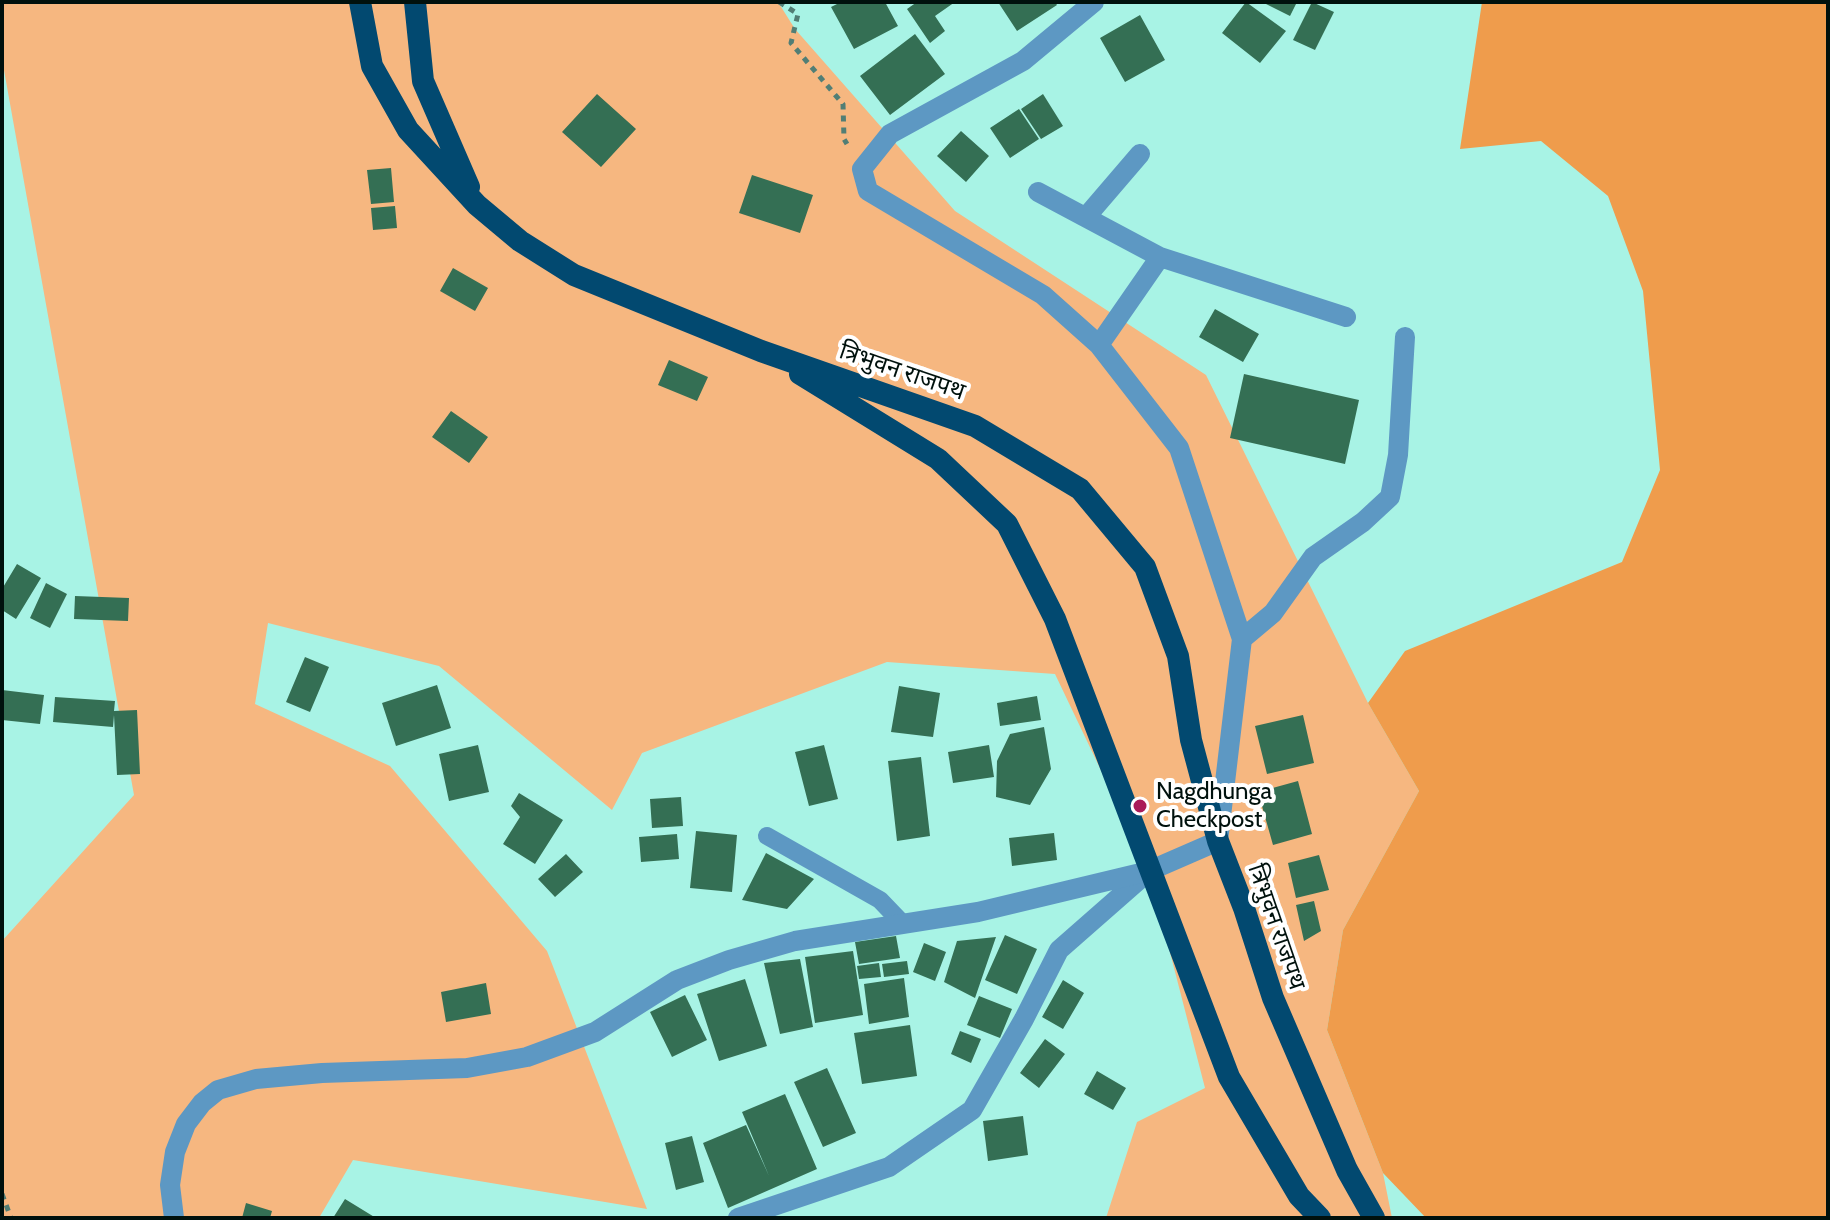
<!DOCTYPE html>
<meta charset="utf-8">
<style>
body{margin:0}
#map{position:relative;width:1830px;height:1220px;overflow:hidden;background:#a8f3e5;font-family:Cabin,sans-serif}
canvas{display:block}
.frame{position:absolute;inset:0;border:4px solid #00110d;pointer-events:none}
</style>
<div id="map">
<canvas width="1830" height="1220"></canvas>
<div class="frame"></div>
</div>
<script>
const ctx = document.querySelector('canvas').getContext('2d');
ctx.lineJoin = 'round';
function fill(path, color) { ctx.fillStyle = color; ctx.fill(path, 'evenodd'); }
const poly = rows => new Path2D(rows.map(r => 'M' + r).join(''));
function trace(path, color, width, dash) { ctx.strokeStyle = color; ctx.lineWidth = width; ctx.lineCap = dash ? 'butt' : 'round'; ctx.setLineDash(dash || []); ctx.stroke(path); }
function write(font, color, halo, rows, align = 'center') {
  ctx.font = font + ' Cabin,"Noto Sans Devanagari",sans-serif'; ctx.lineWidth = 8; ctx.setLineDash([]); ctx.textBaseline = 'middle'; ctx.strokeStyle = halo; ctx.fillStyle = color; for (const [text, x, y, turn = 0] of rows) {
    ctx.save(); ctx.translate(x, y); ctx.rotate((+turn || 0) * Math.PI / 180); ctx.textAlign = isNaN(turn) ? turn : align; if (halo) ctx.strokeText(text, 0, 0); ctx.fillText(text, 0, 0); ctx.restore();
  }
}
fill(poly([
 [2,2,778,2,795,29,955,211,1206,375,1368,703,1419,791,1343,930,1327,1030,1383,1173,1392,1218,1106,1218,1137,1122,1205,1088,1149,871,1055,674,887,662,642,753,612,810,439,666,268,623,255,704,390,766,547,951,647,1209,353,1160,319,1218,2,1218,2,941,134,795,2,59]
]), '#f6b780');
fill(poly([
 [1482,2,1828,2,1828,1218,1426,1218,1383,1173,1327,1030,1343,930,1419,791,1368,703,1405,651,1622,562,1660,470,1643,291,1608,196,1541,141,1460,149]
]), '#ef9c4c');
fill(poly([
 [841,2,885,2,898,26,854,49,831,7],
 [917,2,955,2,935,16,945,31,930,43,907,9],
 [998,2,1055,2,1057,5,1017,31],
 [1246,2,1286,31,1260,63,1222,33],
 [1262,2,1297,2,1290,16],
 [1312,2,1334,12,1315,50,1293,40],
 [1140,15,1165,60,1125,82,1100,38],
 [915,34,945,74,890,115,860,76],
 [597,94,636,129,601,167,562,132],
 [1043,94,1063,126,1041,139,1021,109],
 [1019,109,1039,139,1010,158,990,128],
 [961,131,989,156,966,182,937,156],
 [391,168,394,202,371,204,367,170],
 [752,175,813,195,800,233,739,213],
 [395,206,397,228,373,230,371,208],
 [453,268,488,288,475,311,440,291],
 [1215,309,1259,334,1243,362,1199,337],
 [669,360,708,377,697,401,658,385],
 [1244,374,1359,400,1345,464,1230,438],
 [451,411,488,437,469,463,432,437],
 [17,564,41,578,16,619,2,610,2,589],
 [46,583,67,594,50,628,30,618],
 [75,596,129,598,128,621,74,619],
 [305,657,329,667,310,712,286,702],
 [437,685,451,728,396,746,382,703],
 [899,686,940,693,933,737,891,732],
 [2,690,44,695,40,724,2,720],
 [1037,696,1041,720,1000,726,997,703],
 [55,697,115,701,114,711,137,710,140,774,117,775,114,715,113,727,53,722],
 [1303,715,1314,763,1267,774,1255,726],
 [1044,727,1051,769,1030,805,996,797,997,761,1010,734],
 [478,745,489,792,449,801,439,754],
 [824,745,838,799,809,806,795,752],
 [989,745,994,777,953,783,948,752],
 [921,757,930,836,897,841,888,761],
 [1298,781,1312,834,1273,845,1258,792],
 [519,793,563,820,535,864,503,844,520,817,511,806],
 [681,797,683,826,652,828,650,799],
 [696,831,737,835,732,892,690,888],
 [1054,833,1057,860,1012,866,1009,838],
 [677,834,679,859,641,862,639,837],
 [766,853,814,879,787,909,742,900],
 [566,854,583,872,555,897,538,879],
 [1319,855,1329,890,1296,898,1288,863],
 [1314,901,1321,931,1304,941,1296,905],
 [1005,935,1037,949,1017,994,985,980],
 [896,936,900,958,859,964,855,942],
 [996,937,975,998,944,982,957,941],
 [924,943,946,952,935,981,913,972],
 [853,951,863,1015,815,1023,805,957],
 [800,959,813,1027,780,1034,764,963],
 [907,961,909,974,884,977,882,964],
 [879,963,881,977,859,979,857,966],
 [904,978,909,1017,869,1024,864,984],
 [745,979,767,1046,719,1061,697,994],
 [1063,980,1084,993,1063,1029,1042,1017],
 [486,983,491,1014,446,1022,441,992],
 [685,995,707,1040,672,1057,650,1012],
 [979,996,1012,1009,1000,1038,967,1025],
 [910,1025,917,1076,862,1084,854,1033],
 [960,1031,981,1039,971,1063,951,1054],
 [1045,1039,1065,1054,1039,1088,1020,1073],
 [827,1068,856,1133,823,1147,794,1082],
 [1097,1071,1126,1088,1113,1110,1084,1094],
 [785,1094,817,1169,728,1208,703,1143,746,1125,769,1176,742,1112],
 [1023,1116,1028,1155,988,1161,983,1121],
 [692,1136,704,1182,676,1190,665,1143],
 [345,1199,376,1218,333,1218],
 [246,1203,272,1211,270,1218,242,1218]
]), '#346f54');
trace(poly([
 [779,2,798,14,791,43,843,104,844,139,847,144],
 [2,1194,11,1218]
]), '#517e75', 5, [6, 6]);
trace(poly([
 [767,836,880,900,903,924]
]), '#5d98c3', 18);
trace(poly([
 [1038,192,1160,257,1099,345],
 [1086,217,1140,154],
 [1160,257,1346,317],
 [1242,639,1273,613,1313,557,1363,522,1390,497,1398,455,1405,337],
 [738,1218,889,1167,972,1110,1024,1019,1059,950,1149,871,1218,841,1242,639,1179,448,1099,345,1043,295,868,191,862,169,890,134,1023,61,1094,2]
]), '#5d98c3', 20);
trace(poly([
 [174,1218,170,1185,175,1152,186,1124,202,1103,218,1090,256,1079,322,1073,467,1068,527,1057,595,1032,677,980,729,960,795,941,978,912,1149,871]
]), '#5d98c3', 20);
trace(poly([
 [360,2,372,66,408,130,477,205,520,241,574,275,761,351,975,426,1080,489,1145,567,1178,656,1191,740,1218,841,1244,908,1273,998,1347,1170,1374,1218],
 [415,2,423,81,469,187],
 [800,374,938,459,1007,524,1055,619,1229,1077,1299,1196,1320,1218]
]), '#024970', 22);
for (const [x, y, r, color] of [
 [1140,806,8,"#aa1b58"]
]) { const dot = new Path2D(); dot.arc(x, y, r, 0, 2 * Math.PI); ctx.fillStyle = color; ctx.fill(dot); trace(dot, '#fff', 3); }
write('24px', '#00110d', '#fff', [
 ["त्रिभुवन राजपथ",902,372,19],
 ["त्रिभुवन राजपथ",1276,927,71]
]);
write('24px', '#00110d', '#fff', [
 ["Nagdhunga",1156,792],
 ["Checkpost",1156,820]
], 'left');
</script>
